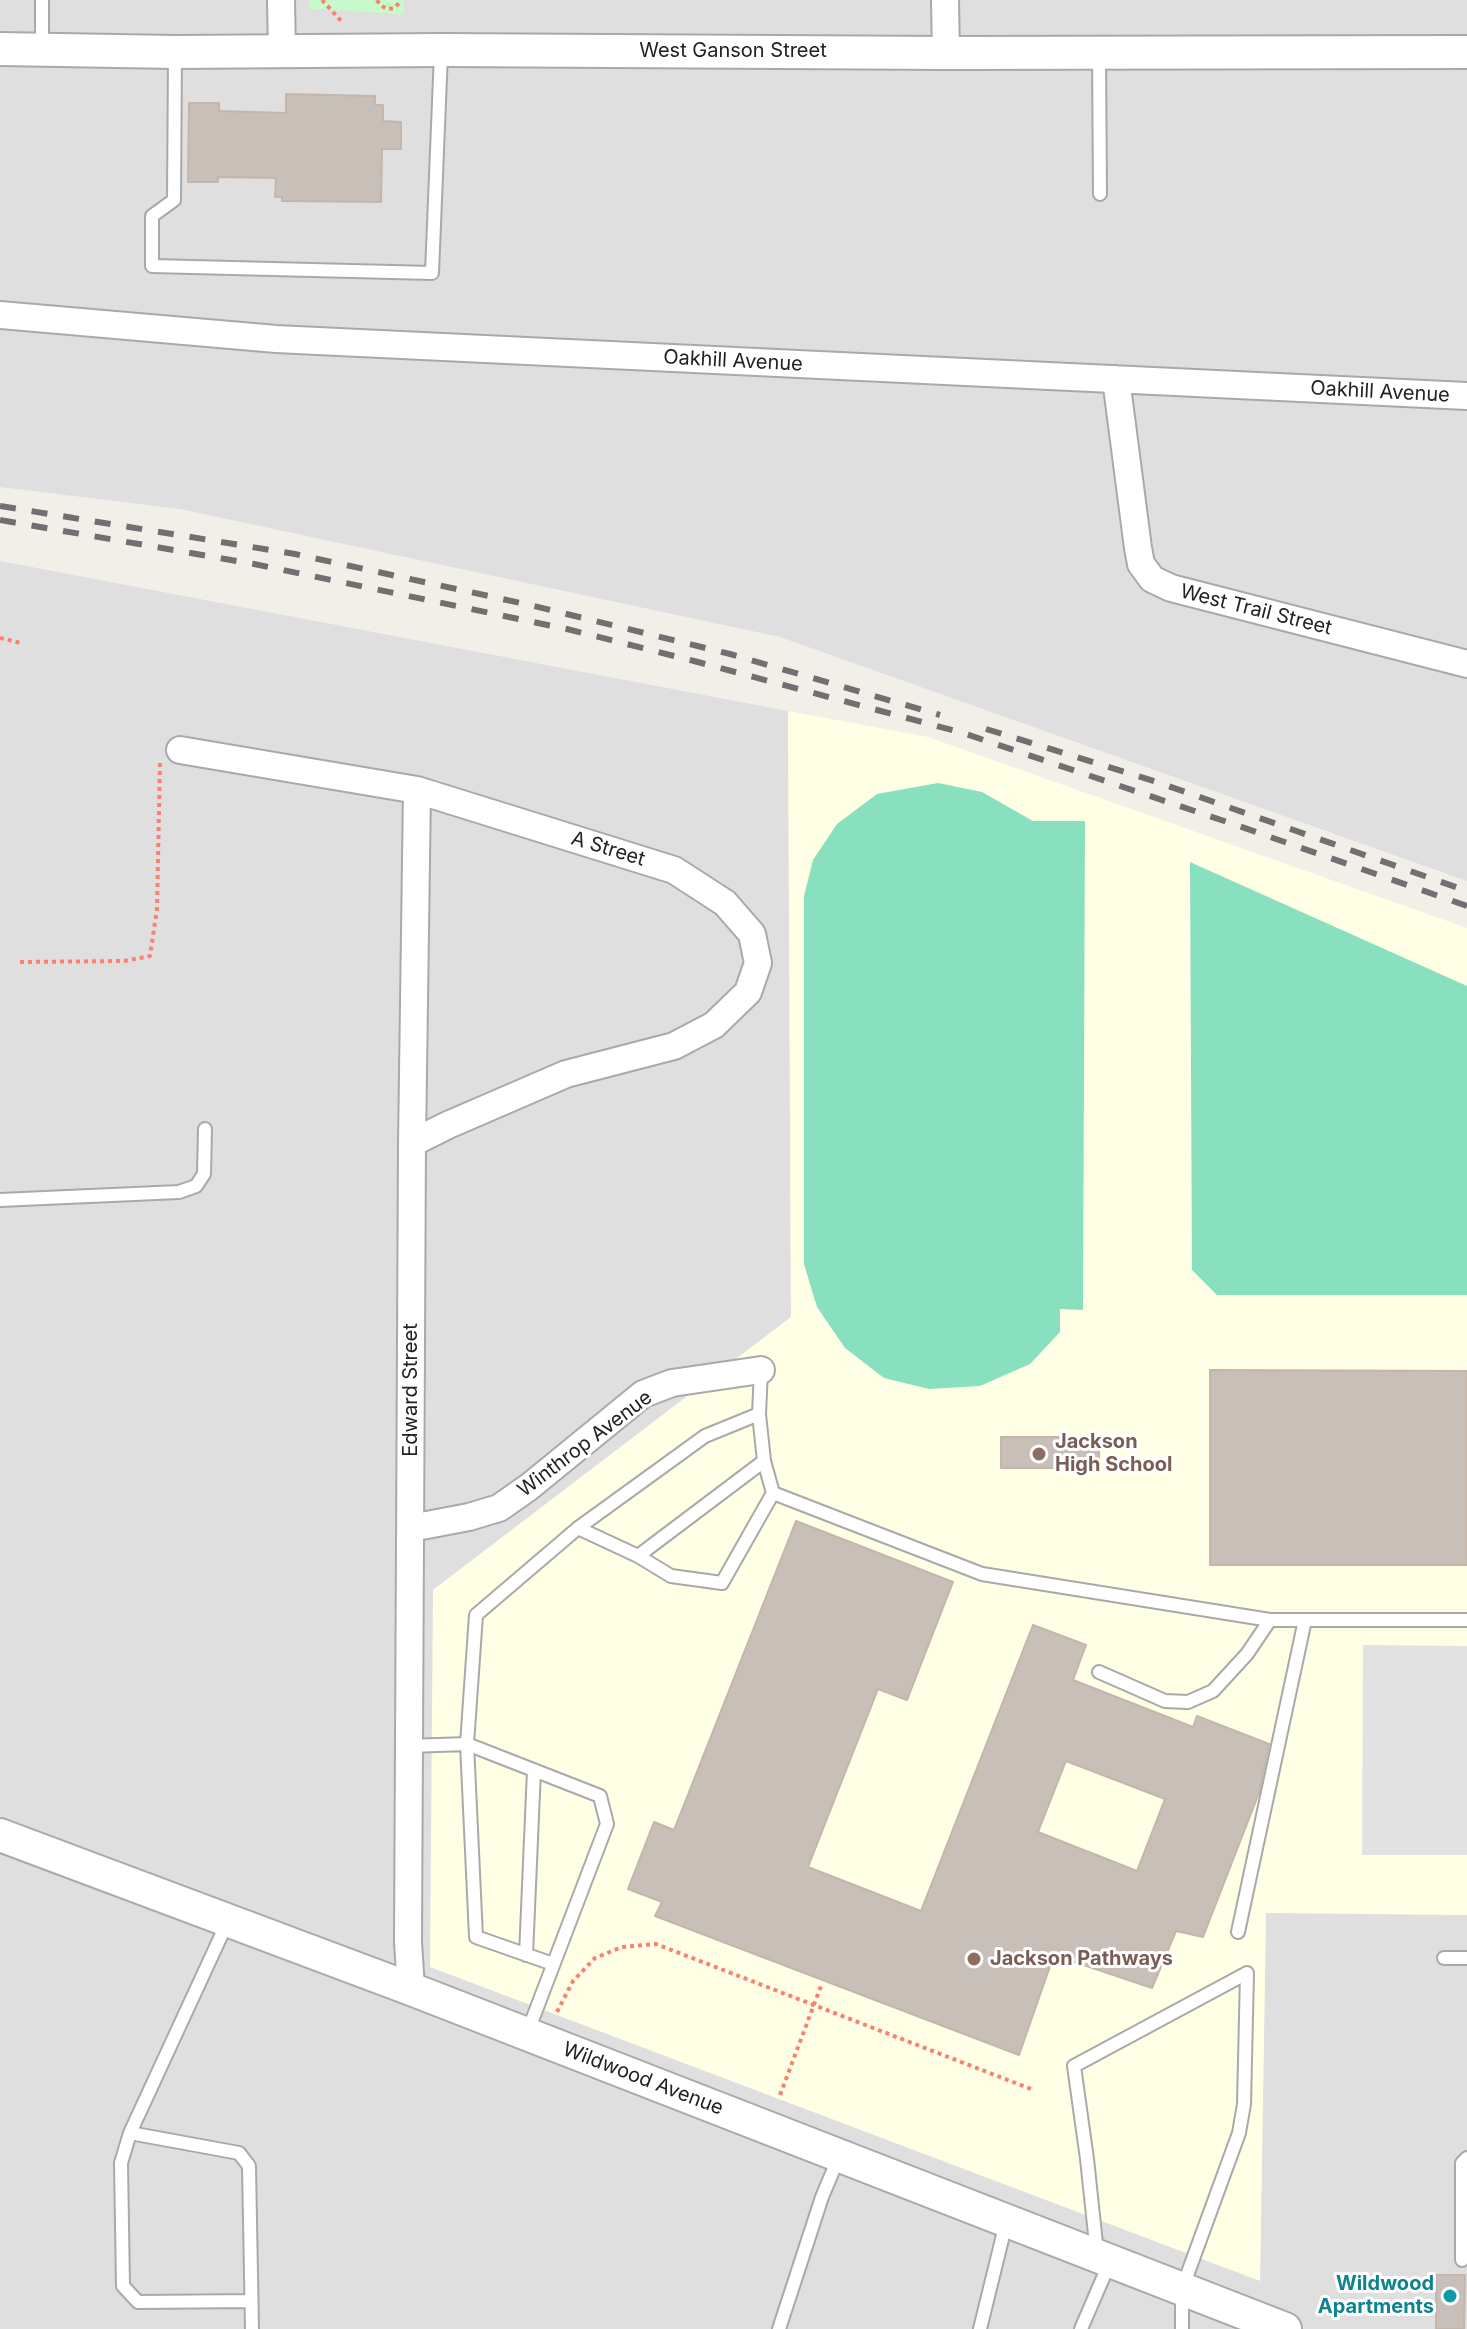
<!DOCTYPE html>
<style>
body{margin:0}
canvas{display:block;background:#f2efe9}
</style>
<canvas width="1467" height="2329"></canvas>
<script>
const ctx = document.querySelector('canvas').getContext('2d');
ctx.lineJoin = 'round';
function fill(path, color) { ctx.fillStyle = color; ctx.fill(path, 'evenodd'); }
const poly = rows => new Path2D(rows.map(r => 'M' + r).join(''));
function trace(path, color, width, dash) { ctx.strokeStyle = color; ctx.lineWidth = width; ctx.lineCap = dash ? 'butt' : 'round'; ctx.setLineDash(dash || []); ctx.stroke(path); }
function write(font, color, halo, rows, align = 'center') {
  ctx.font = font + ' Inter,sans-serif'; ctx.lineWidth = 6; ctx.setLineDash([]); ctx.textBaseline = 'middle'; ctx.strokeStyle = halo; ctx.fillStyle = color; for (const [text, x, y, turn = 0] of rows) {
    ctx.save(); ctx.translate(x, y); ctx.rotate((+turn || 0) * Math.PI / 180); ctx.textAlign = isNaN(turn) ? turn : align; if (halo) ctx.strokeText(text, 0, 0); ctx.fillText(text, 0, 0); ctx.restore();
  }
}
fill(poly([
 [0,0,1467,0,1467,881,780,637,180,509,0,487],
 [0,561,788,711,791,1317,433,1590,1260,2280,1266,1912,1467,1915,1467,2329,0,2329]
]), '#e0dfdf');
fill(poly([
 [788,711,928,737,1467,928,1467,1915,1266,1913,1260,2281,430,1967,433,1590,791,1317]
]), '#ffffe5');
fill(poly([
 [310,0,404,0,404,14,310,9]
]), '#c8facc');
fill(poly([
 [938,783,982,792,1033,821,1085,821,1083,1310,1060,1309,1060,1332,1030,1364,980,1386,929,1389,884,1378,845,1348,817,1307,804,1264,804,896,813,860,837,824,877,794],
 [1190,862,1467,986,1467,1295,1217,1295,1192,1270]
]), '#88e0be');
fill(poly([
 [1363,1645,1467,1646,1467,1855,1362,1855]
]), '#e2e2e2');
const building = poly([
 [286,94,375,96,375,105,383,105,383,121,401,122,401,149,382,149,381,202,282,201,282,197,275,197,276,178,218,177,218,182,188,182,189,103,219,103,219,111,286,113,286,94],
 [1210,1370,1467,1371,1467,1565,1210,1565,1210,1370],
 [1001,1437,1099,1437,1099,1468,1001,1468,1001,1437],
 [796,1521,953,1582,907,1700,878,1689,808,1867,921,1911,1033,1625,1086,1645,1073,1680,1193,1727,1197,1716,1269,1744,1259,1793,1203,1937,1176,1931,1152,1988,1054,1955,1019,2055,655,1916,662,1902,628,1889,654,1822,674,1830,796,1521],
 [1066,1761,1165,1799,1137,1871,1038,1832,1066,1761],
 [1436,2275,1465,2275,1464,2329,1436,2329,1436,2275]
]);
fill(building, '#c7bfb8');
trace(building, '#c4b6ab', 2);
const service = poly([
 [42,49,42,0],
 [175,53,174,200,152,216,152,266,432,273,441,53],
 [1099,55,1100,194],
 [0,1200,179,1192,196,1186,204,1174,205,1129],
 [761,1370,759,1414,764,1461,773,1493,982,1574,1270,1620,1467,1620],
 [578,1528,638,1556,671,1576,722,1583,773,1493],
 [638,1556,764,1461],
 [1099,1672,1165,1701,1188,1702,1213,1691,1247,1654,1270,1620],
 [409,1746,467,1744,476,1937,553,1964],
 [227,1923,130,2133,239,2153,249,2166,252,2329],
 [1238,1932,1305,1620],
 [526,1955,534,1770],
 [1444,1958,1467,1958],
 [528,2031,607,1824,600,1796,467,1744,476,1615,578,1528,705,1436,759,1414],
 [130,2133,121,2163,123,2286,138,2302,251,2301],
 [1097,2253,1087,2159,1074,2066,1247,1973,1244,2104,1239,2133,1182,2289,1182,2329],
 [1462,2260,1462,2163,1467,2158],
 [779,2329,822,2197,838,2159],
 [980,2329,1006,2223],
 [1081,2329,1109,2264]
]);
const minor = poly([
 [281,0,282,51],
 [945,0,946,53],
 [0,315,276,339,1467,396],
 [1116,379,1138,548,1141,564,1152,579,1171,588,1467,664],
 [180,750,417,790,674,870,725,903,752,934,758,963,748,992,714,1025,674,1046,566,1074,448,1125,412,1143],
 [411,1528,469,1517,499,1508,529,1487,643,1394,672,1383,761,1370],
 [411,1989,408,1942,412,1143,417,790]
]);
const tertiary = poly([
 [0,49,175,52,442,50,946,53,1467,52],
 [0,1835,411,1989,1285,2329]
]);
trace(service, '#a9a9a9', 16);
trace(minor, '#a9a9a9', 30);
trace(tertiary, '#a9a9a9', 36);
trace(poly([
 [322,0,343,23],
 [377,0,380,5,387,9,395,8,401,0],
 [0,638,21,643],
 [20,962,124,961,150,956,157,909,160,762],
 [557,2012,573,1981,595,1958,622,1947,656,1944,1031,2089],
 [780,2095,821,1986]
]), '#fa8072', 4, [4, 4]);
trace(service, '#fff', 12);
trace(minor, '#fff', 26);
trace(tertiary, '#fff', 32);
trace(poly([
 [0,506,295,554,530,605,730,654,940,715],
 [0,520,254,564,567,629,694,661,963,733,1239,826,1467,906],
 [986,729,1157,782,1467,891]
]), '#707070', 6, [16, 16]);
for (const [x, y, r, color] of [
 [1039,1454,8,"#8d6e63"],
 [974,1959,8,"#8d6e63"],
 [1450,2296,8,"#0f9aa8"]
]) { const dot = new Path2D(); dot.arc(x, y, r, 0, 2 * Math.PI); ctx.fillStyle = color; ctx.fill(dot); trace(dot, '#fff', 3); }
write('20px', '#222', '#fff', [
 ["West Ganson Street",733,51],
 ["Oakhill Avenue",733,361,3],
 ["Oakhill Avenue",1380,392,3],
 ["West Trail Street",1256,610,14],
 ["A Street",608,849,17],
 ["Edward Street",411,1390,-90],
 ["Winthrop Avenue",585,1444,-37],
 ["Wildwood Avenue",643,2079,21]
]);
write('bold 20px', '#785e54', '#fff', [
 ["Jackson",1055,1442],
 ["High School",1055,1465],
 ["Jackson Pathways",990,1959]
], 'left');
write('bold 20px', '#0d838f', '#fff', [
 ["Wildwood",1434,2284],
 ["Apartments",1434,2307]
], 'right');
</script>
